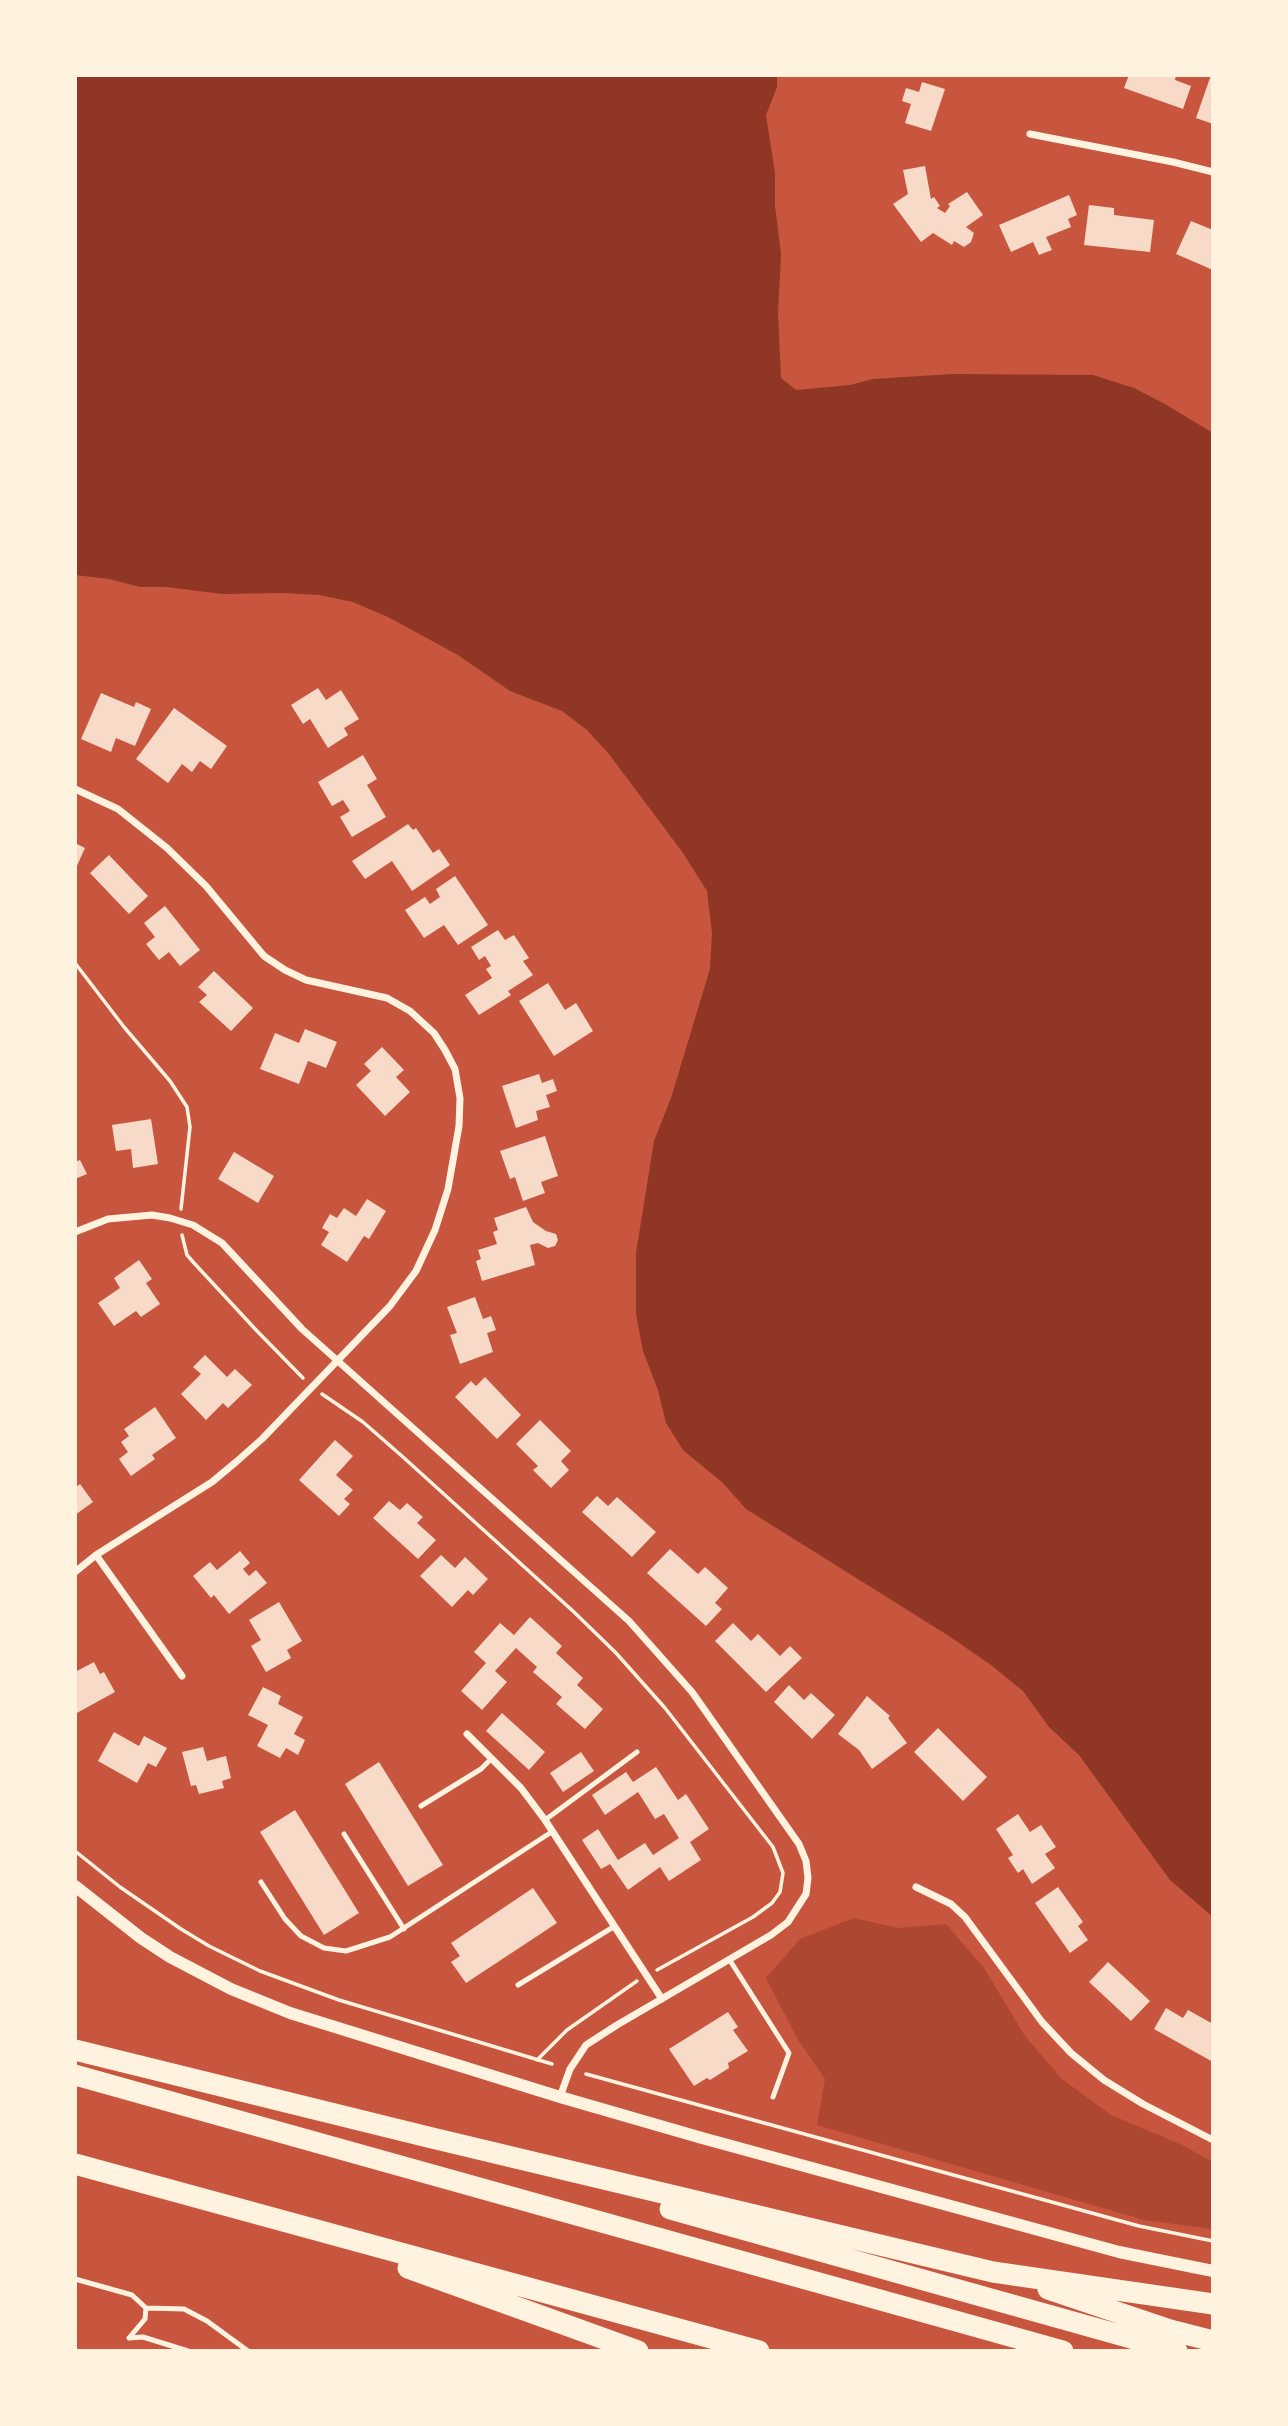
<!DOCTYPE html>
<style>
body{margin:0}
#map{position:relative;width:1288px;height:2426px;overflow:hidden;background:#c8553d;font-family:Literata,serif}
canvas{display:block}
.frame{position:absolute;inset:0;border:77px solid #fff3e0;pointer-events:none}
</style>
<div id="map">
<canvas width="1288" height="2426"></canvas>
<div class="frame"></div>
</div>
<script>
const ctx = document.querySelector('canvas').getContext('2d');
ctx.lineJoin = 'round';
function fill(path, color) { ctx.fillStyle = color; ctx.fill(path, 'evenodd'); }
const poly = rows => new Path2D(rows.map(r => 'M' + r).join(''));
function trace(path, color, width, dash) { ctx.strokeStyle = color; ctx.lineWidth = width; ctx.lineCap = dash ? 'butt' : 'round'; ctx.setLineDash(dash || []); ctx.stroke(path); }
fill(poly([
 [854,1918,898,1928,946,1924,984,1968,1025,2036,1062,2079,1111,2115,1180,2144,1213,2162,1213,2229,1144,2220,817,2125,825,2079,798,2040,766,1978,800,1939]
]), '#ae4732');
fill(poly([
 [75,75,777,75,777,87,766,115,775,173,775,206,781,254,778,313,781,378,796,390,850,385,873,379,952,374,1093,375,1134,388,1165,404,1213,433,1213,1917,1170,1880,1079,1755,1049,1727,1023,1691,991,1665,949,1636,746,1509,723,1483,683,1450,666,1423,658,1390,643,1351,636,1314,636,1253,654,1141,671,1098,710,969,712,933,707,891,683,853,609,754,587,730,562,711,510,691,458,655,388,617,353,602,319,595,285,593,222,594,167,587,140,587,109,579,75,575]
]), '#8f3625');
fill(poly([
 [1129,75,1176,75,1175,80,1191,86,1183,109,1124,88],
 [1211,75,1213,75,1213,124,1196,118],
 [922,82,945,89,931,131,905,123,911,104,902,101,906,88,919,92],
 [925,166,931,199,934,197,940,206,937,208,945,213,950,206,948,204,967,192,983,215,966,227,974,233,971,242,964,247,954,241,952,245,933,233,921,242,893,204,908,194,903,170],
 [1069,195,1077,215,1068,219,1071,227,1046,237,1052,250,1039,255,1033,242,1011,252,999,225],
 [1089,205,1114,208,1114,215,1154,220,1150,252,1084,245],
 [1191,221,1213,230,1213,270,1176,254],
 [318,688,326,700,341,690,359,719,344,728,348,735,328,748,310,719,303,724,291,705],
 [101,693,134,707,136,702,151,709,135,746,116,738,111,752,81,739],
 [174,708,227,746,211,769,200,761,192,772,182,764,168,783,136,759],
 [363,755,377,779,367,785,386,817,352,837,340,817,350,811,343,800,332,806,318,782],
 [408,824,413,830,416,828,433,853,439,849,450,865,412,891,392,861,365,879,352,861],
 [75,843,85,848,75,870],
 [109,855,148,896,129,914,90,873],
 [455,876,488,925,458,945,444,925,424,938,405,910,425,897,430,904,440,897,436,889],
 [165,906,200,950,180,966,169,952,159,960,146,944,155,937,144,923],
 [498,930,505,940,514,935,529,958,523,961,533,975,508,991,511,995,479,1015,465,995,492,978,486,969,491,966,485,956,479,960,471,947],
 [214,971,253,1008,231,1031,199,1002,207,995,198,987],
 [548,983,565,1010,576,1003,593,1031,554,1056,519,1001],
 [305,1029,337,1042,326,1068,308,1061,299,1084,260,1069,275,1033,299,1043],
 [382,1047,404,1070,396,1077,410,1092,385,1116,356,1085,371,1071,364,1064],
 [539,1074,542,1083,553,1079,557,1091,546,1095,550,1107,536,1111,538,1120,516,1128,502,1086],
 [151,1119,158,1164,133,1168,131,1149,116,1151,112,1125],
 [545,1136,558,1176,541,1182,545,1193,523,1201,515,1177,510,1179,500,1151],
 [234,1152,274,1176,258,1203,218,1179],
 [80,1160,87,1174,75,1179,75,1162],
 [367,1199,386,1211,369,1239,364,1236,347,1262,321,1245,329,1232,322,1228,330,1214,337,1218,344,1208,356,1216],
 [526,1207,533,1222,546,1231,556,1234,558,1240,555,1246,548,1248,538,1243,530,1245,535,1265,482,1281,476,1261,481,1259,478,1250,497,1244,493,1232,498,1230,494,1218],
 [139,1260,152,1279,146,1283,160,1304,141,1317,136,1311,114,1326,98,1303,120,1288,114,1278],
 [475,1297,483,1319,491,1316,496,1330,487,1333,493,1352,460,1364,450,1335,457,1333,447,1307],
 [205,1355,227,1377,235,1369,252,1385,228,1408,223,1403,206,1420,181,1394,201,1374,193,1367],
 [485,1377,521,1415,497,1439,455,1397,471,1381,476,1386],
 [155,1407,176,1438,152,1455,155,1459,131,1476,119,1459,128,1452,121,1442,129,1436,124,1429],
 [540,1420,571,1451,561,1461,569,1470,551,1488,533,1470,538,1466,516,1444],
 [335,1440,353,1456,336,1475,353,1490,344,1499,350,1504,339,1516,299,1480],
 [80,1484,93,1502,75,1515,75,1488],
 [597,1496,608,1506,617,1497,656,1532,632,1557,582,1512],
 [389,1501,400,1510,407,1503,423,1517,417,1523,436,1540,418,1559,373,1518],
 [670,1549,698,1574,705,1567,728,1588,715,1603,722,1609,706,1626,647,1573],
 [240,1551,250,1563,243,1569,249,1576,256,1570,267,1583,229,1614,214,1595,211,1598,193,1576,210,1562,217,1570],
 [441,1555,455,1568,465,1557,488,1579,473,1595,468,1590,452,1607,420,1576],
 [279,1602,302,1641,287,1650,291,1658,266,1672,251,1646,261,1640,249,1620],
 [530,1617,562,1646,556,1653,583,1678,577,1685,603,1709,585,1729,556,1704,562,1697,533,1672,537,1667,516,1648,495,1671,507,1682,482,1710,461,1691,486,1663,474,1652,500,1623,514,1635],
 [733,1623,751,1641,758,1634,780,1656,790,1646,802,1658,766,1692,715,1641],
 [94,1662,100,1674,104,1672,115,1692,75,1714,75,1672],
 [789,1685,804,1700,811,1693,835,1715,812,1739,774,1702],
 [263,1687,281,1696,278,1704,303,1717,294,1734,305,1740,298,1755,286,1748,280,1758,257,1746,268,1725,248,1715],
 [867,1696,890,1716,888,1718,907,1743,872,1769,859,1750,838,1734],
 [502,1713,545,1752,529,1770,486,1731],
 [938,1728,987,1777,963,1801,914,1752],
 [114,1732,139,1746,144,1736,167,1748,156,1767,148,1763,137,1783,98,1761],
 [203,1747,207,1761,226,1756,231,1778,222,1781,224,1788,199,1794,196,1785,191,1786,182,1752],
 [581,1752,594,1771,563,1792,550,1773],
 [379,1762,443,1865,408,1886,345,1784],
 [656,1767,678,1800,686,1794,709,1829,690,1842,701,1860,669,1881,660,1867,628,1890,610,1864,601,1869,582,1840,598,1829,618,1860,645,1843,653,1855,679,1838,664,1814,655,1819,638,1792,605,1815,592,1795,626,1772,633,1782],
 [295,1810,359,1913,324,1935,260,1832],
 [1018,1814,1030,1832,1041,1825,1056,1847,1045,1854,1055,1868,1032,1884,1023,1869,1018,1873,1008,1858,1013,1855,996,1829],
 [1058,1887,1083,1922,1078,1926,1088,1940,1070,1953,1035,1903],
 [533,1888,557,1923,466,1983,451,1962,460,1956,451,1943],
 [1108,1962,1150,2001,1131,2021,1089,1982],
 [1166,2008,1183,2018,1188,2010,1213,2024,1213,2062,1154,2029],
 [728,2012,738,2027,733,2030,748,2051,728,2063,729,2068,710,2080,707,2078,694,2086,669,2049]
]), '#f7dbc8');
trace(poly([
 [75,963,124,1027,170,1081,187,1107,190,1127,181,1209],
 [182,1235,187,1255,194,1263,257,1331,303,1378],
 [322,1394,363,1422,403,1457,574,1612,616,1653,665,1708,773,1847,783,1873,780,1892,772,1903,753,1917,657,1970],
 [75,1851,120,1887,181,1929,209,1946,260,1971,339,2000,552,2064],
 [537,2060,567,2030,637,1981],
 [586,2074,1139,2226,1213,2241]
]), '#fff3e0', 3.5);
trace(poly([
 [421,1806,481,1769,492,1758],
 [545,1820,637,1752],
 [344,1834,404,1929],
 [261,1882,285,1919,301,1936,324,1948,346,1951,390,1937,553,1831],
 [729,1959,789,2053,773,2097],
 [518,1985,615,1926],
 [75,2279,132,2295,146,2308,145,2319,129,2338],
 [146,2308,184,2309,207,2321,248,2351],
 [129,2338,143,2337,188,2351]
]), '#fff3e0', 5);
trace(poly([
 [1030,134,1173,162,1213,172],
 [75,789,118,809,167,848,206,886,264,956,285,970,306,980,387,998,410,1011,434,1033,445,1050,455,1069,460,1098,459,1126,448,1189,435,1230,416,1271,390,1306,262,1439,236,1462,212,1482,96,1555,75,1572],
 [75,1232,108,1219,152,1215,170,1218,193,1225,222,1243,302,1329,629,1621,692,1692,799,1844,806,1861,808,1878,806,1894,788,1922,771,1935,617,2025,586,2045,570,2069,560,2097],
 [96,1555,182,1676],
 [467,1734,521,1788,545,1820,662,1999],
 [916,1887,951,1904,965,1917,1042,2022,1071,2053,1104,2080,1143,2104,1213,2140]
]), '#fff3e0', 7);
trace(poly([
 [75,1886,141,1938,170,1957,231,1989,290,2013,560,2097,702,2138,1119,2252,1213,2271]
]), '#fff3e0', 12);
trace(poly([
 [75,2050,428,2137,993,2272,1213,2304],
 [75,2075,1063,2351],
 [75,2164,759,2351],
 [670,2209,1177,2351],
 [408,2268,638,2351],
 [1048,2289,1170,2330,1213,2341]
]), '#fff3e0', 21);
</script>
